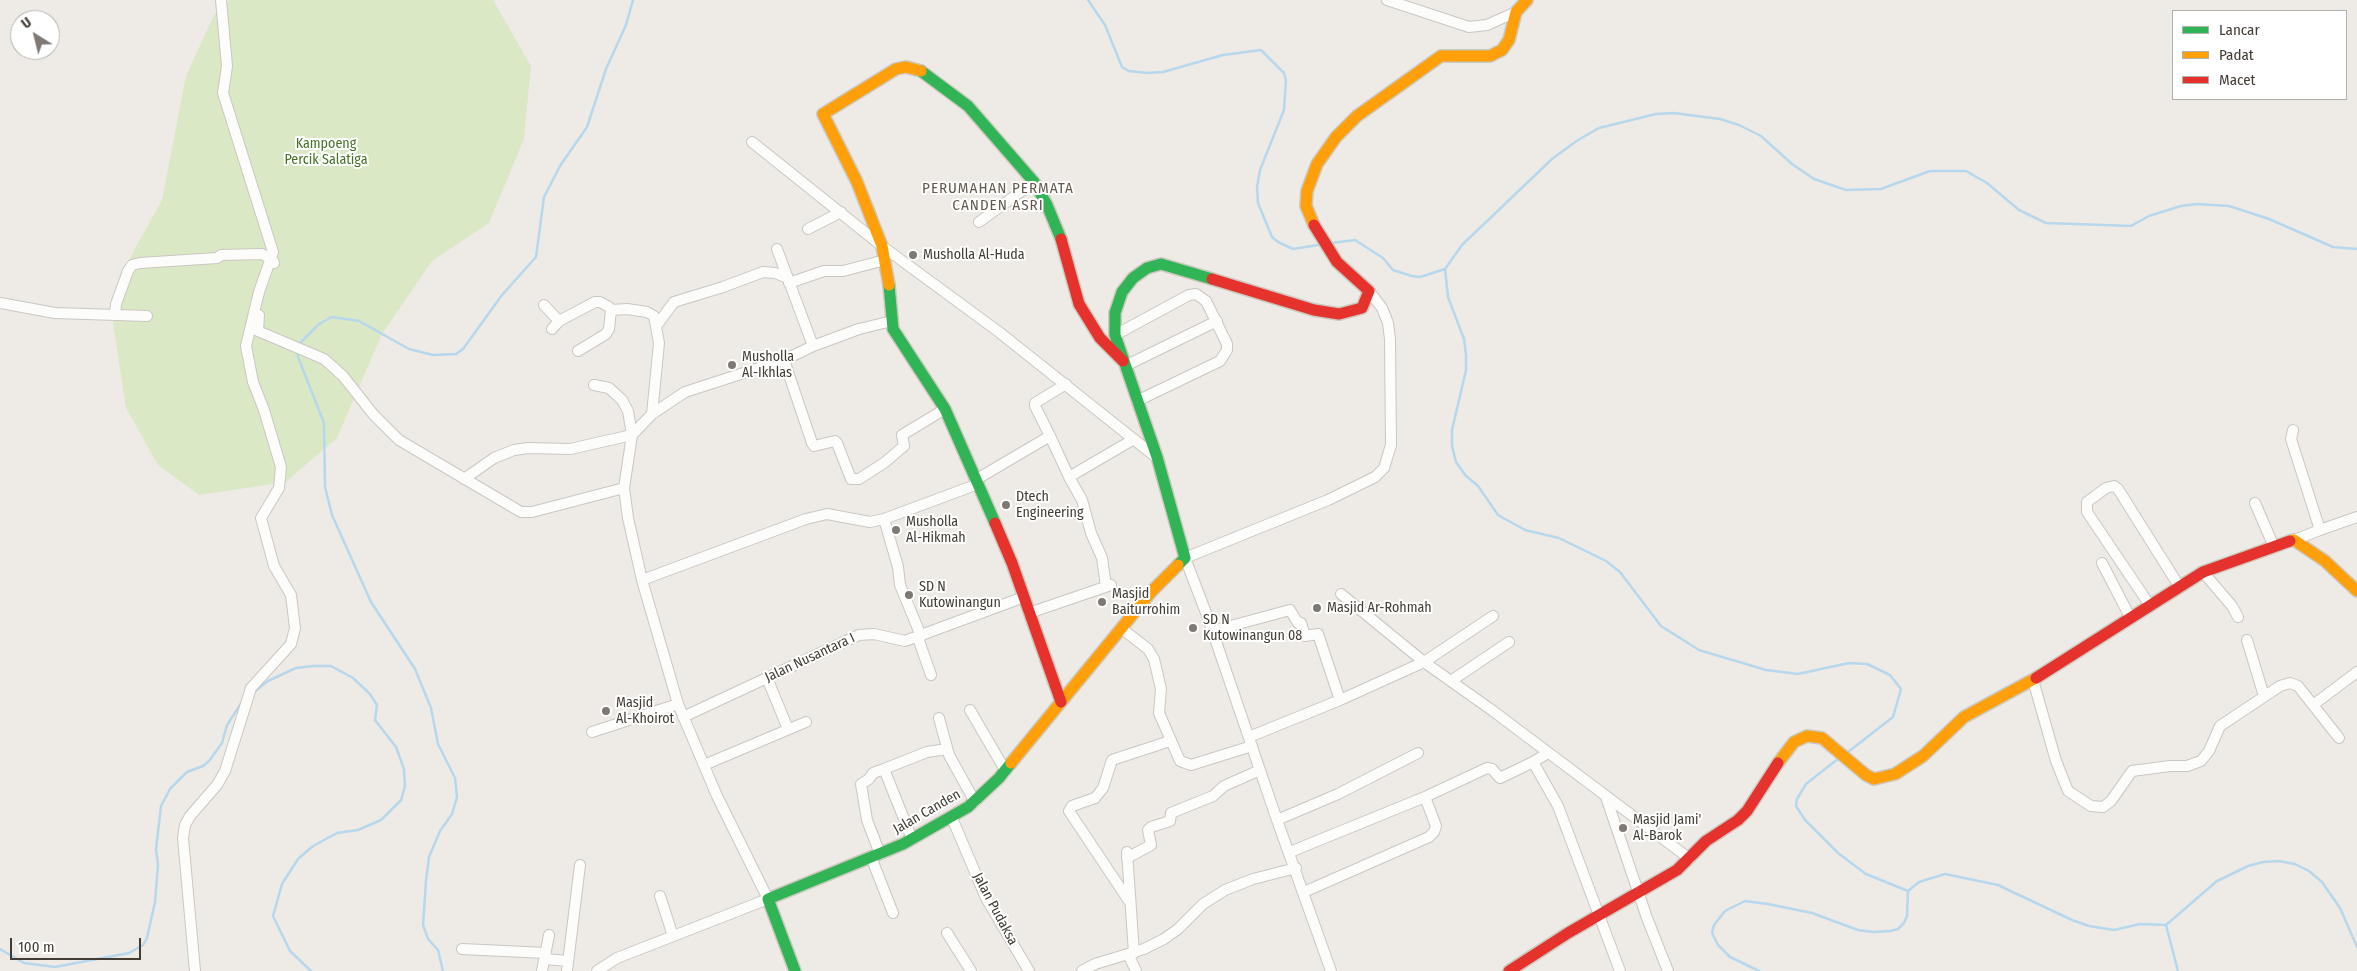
<!DOCTYPE html>
<style>
body{margin:0}
#map{position:relative;width:2357px;height:971px;overflow:hidden;background:#eeebe6;font-family:"Fira Sans Condensed",sans-serif}
canvas{display:block}
.legend{position:absolute;left:2172px;top:10px;width:175px;height:90px;box-sizing:border-box;background:#fff;border:1px solid #b3b1ad;margin:0;padding:6px 9px;list-style:none;font-size:15px;color:#423c33}
.legend li{display:flex;align-items:center;gap:10px;height:25px}
.legend b{width:25px;border:1px solid #b3b1ad}
.north{position:absolute;left:10px;top:10px;width:50px;height:50px;box-sizing:border-box;background:#fff;border:1px solid #b3b1ad;border-radius:50%;rotate:324deg;font-size:14px;font-weight:700;line-height:20px;text-align:center;color:#423c33}
.north::after{content:'';display:block;margin:auto;width:18px;height:22px;background:#7e7972;clip-path:polygon(50% 0,100% 100%,50% 72%,0 100%)}
.scale{position:absolute;left:10px;top:938px;width:131px;height:22px;box-sizing:border-box;border:2px solid #423c33;border-top:0;padding-left:6px;font-size:15px;line-height:18px;white-space:nowrap;color:#423c33;-webkit-text-stroke:4px #fff;paint-order:stroke}
</style>
<div id="map">
<canvas width="2357" height="971"></canvas>
<ul class="legend">
<li><b style="height:6px;background:#30b455"></b>Lancar</li>
<li><b style="height:6px;background:#ff9f0a"></b>Padat</li>
<li><b style="height:6px;background:#e5322d"></b>Macet</li>
</ul>
<div class="north">U</div>
<div class="scale">100 m</div>
</div>
<script>
const ctx = document.querySelector('canvas').getContext('2d');
ctx.lineJoin = 'round';
function fill(path, color) { ctx.fillStyle = color; ctx.fill(path, 'evenodd'); }
const poly = rows => new Path2D(rows.map(r => 'M' + r).join(''));
function trace(path, color, width, dash) { ctx.strokeStyle = color; ctx.lineWidth = width; ctx.lineCap = dash ? 'butt' : 'round'; ctx.setLineDash(dash || []); ctx.stroke(path); }
function write(font, color, halo, rows, align = 'center') {
  ctx.font = font + ' "Fira Sans Condensed",sans-serif'; ctx.lineWidth = 4; ctx.setLineDash([]); ctx.textBaseline = 'middle'; ctx.strokeStyle = halo; ctx.fillStyle = color; for (const [text, x, y, turn = 0] of rows) {
    ctx.save(); ctx.translate(x, y); ctx.rotate((+turn || 0) * Math.PI / 180); ctx.textAlign = isNaN(turn) ? turn : align; if (halo) ctx.strokeText(text, 0, 0); ctx.fillText(text, 0, 0); ctx.restore();
  }
}
fill(poly([
 [230,0,493,0,531,66,524,139,489,223,432,261,382,334,337,438,286,482,199,495,158,465,126,408,110,303,133,252,162,200,186,76,214,15]
]), '#dbe8c6');
trace(poly([
 [1088,0,1105,25,1122,67,1129,71,1147,73,1163,72,1223,55,1261,50,1284,73,1286,80,1284,110,1260,170,1257,187,1258,203,1272,237,1278,242,1293,249,1318,245],
 [1331,243,1355,240,1383,258,1393,270,1412,276,1420,277,1445,269],
 [298,345,319,324,332,317,359,321,409,349,433,355,456,354,463,349,502,295,536,257,544,197,560,166,587,127,606,69,626,25,633,0],
 [298,351,298,357,324,423,325,487,332,515,371,602,415,669,431,708,438,744,455,778,457,797,452,814,440,831,429,857,426,881,423,925,428,939,438,950,443,971],
 [254,692,268,681,296,668,313,666,331,666,353,678,370,694,377,705,375,720,396,747,404,769,405,786,401,800,381,820,358,830,337,833,313,846,298,859,282,884,273,916,290,951,311,971],
 [1848,752,1893,717,1901,689,1890,675,1867,664,1849,663,1798,674,1766,670,1699,650,1661,626,1620,572,1606,561,1559,538,1525,530,1498,515,1478,486,1466,476,1456,462,1452,446,1452,430,1466,370,1466,355,1464,339,1448,297,1445,269,1462,245,1552,159,1578,140,1599,128,1656,114,1674,113,1720,119,1739,125,1761,136,1792,164,1814,179,1846,190,1881,189,1930,171,1966,171,1987,183,2019,210,2046,223,2131,226,2149,216,2181,206,2197,204,2229,206,2269,219,2333,247,2357,249],
 [1839,758,1806,784,1797,799,1796,806,1805,820,1838,853,1866,874,1908,891,1919,882,1945,874,1998,885,2072,920,2089,926,2114,930,2140,924,2166,925,2217,881,2248,866,2263,862,2279,861,2295,864,2309,871,2322,882,2340,908,2357,947],
 [2166,925,2178,971],
 [0,949,24,963,55,967,129,953,143,945,147,938,155,902,158,865,156,849,161,806,170,789,187,772,203,766,209,761,222,743,227,725,242,702],
 [1759,971,1730,957,1718,945,1712,933,1714,925,1725,911,1745,901,1768,904,1812,913,1858,930,1874,932,1890,931,1898,929,1904,923,1907,916,1908,891]
]), '#b6d7ec', 2.5);
const street = poly([
 [1387,0,1469,27,1487,25,1516,12],
 [752,142,882,246,999,332,1156,457],
 [979,222,1034,182],
 [808,229,841,212],
 [777,249,813,346],
 [789,283,824,271,843,271,885,260],
 [0,303,55,313,147,316],
 [544,305,559,321],
 [611,310,627,309,647,312,654,316,659,343,652,414],
 [115,315,116,304,128,271,132,265,140,263,217,258,221,255,262,254,272,259,274,263],
 [259,315,258,331,324,359,343,376,373,414,399,440,521,512,532,512,624,488],
 [657,325,674,302,723,287,763,272,775,273,788,278],
 [552,329,559,321,595,302,600,302,609,307,611,310,609,329,606,334,578,351],
 [1115,335,1189,295,1196,294,1206,301,1227,344,1227,350,1220,361,1137,401],
 [784,360,812,443,814,446,835,441,837,443,851,479,859,479,884,463,904,446,902,435,945,409],
 [1125,366,1217,321],
 [2293,430,2291,439,2320,530,2294,540],
 [1050,436,1035,406,1035,403,1066,384],
 [1069,477,1082,500,1091,533,1102,558,1106,586],
 [464,479,494,458,514,450,528,448,570,449,632,435,628,411,622,400,609,388,594,385],
 [977,479,1050,436,1069,477,1134,439],
 [2255,503,2274,547],
 [884,519,898,567,900,585,921,636],
 [2320,530,2357,517],
 [2102,563,2130,617],
 [2203,572,2232,606,2238,617],
 [642,580,806,519,827,514,870,522,884,519,978,484],
 [1341,594,1424,662,1493,711,1690,859],
 [2149,604,2087,512,2087,502,2106,488,2114,486,2118,489,2179,586],
 [1029,613,1111,585],
 [1121,628,1148,649,1154,659,1161,689,1159,713,1180,761,1191,765,1252,746],
 [1212,631,1290,610,1298,623,1301,623,1305,636,1318,634,1340,700],
 [918,638,931,675],
 [2247,640,2264,696],
 [767,678,788,729],
 [2033,680,2056,761,2068,791,2091,806,2103,807,2111,801,2132,771,2170,766,2187,766,2201,761,2209,751,2220,726,2280,686,2290,683,2298,686,2313,705,2357,672],
 [1451,681,1509,642],
 [2313,705,2339,738],
 [970,710,1005,770],
 [683,717,859,635,874,634,905,641,1024,597],
 [939,718,949,755,975,802],
 [592,732,678,704],
 [1249,737,1340,700,1424,662,1493,616],
 [1533,762,1558,806,1620,971],
 [704,765,806,722],
 [884,769,912,839],
 [1606,797,1647,918,1668,971],
 [952,818,986,898,1029,971],
 [1277,820,1338,794,1418,753],
 [1127,852,1134,953],
 [1290,852,1425,797,1487,768,1492,769,1500,778,1533,762,1548,753],
 [880,854,867,820,861,784,869,779,873,773,884,769,927,752,947,749],
 [871,857,893,913],
 [1127,858,1151,845,1148,830,1151,827,1170,821,1171,813,1213,796,1224,786,1260,770],
 [1304,892,1429,837,1434,832,1436,826,1425,797],
 [660,896,673,936],
 [1129,901,1069,811,1072,806,1095,798,1103,788,1112,760,1170,741],
 [947,933,971,971],
 [462,949,546,953],
 [1128,954,1136,971],
 [545,959,568,961],
 [195,971,183,838,185,825,190,816,217,785,225,771,251,688,291,644,295,628,291,595,274,566,261,518,279,488,281,467,264,410,253,382,246,346,259,292,273,252,223,93,227,66,221,0],
 [542,971,549,935],
 [567,971,580,865],
 [597,971,617,958,768,899,717,796,678,704,642,580,628,518,624,488,632,435,652,414,685,392,784,360,813,346,859,329,892,321],
 [1082,971,1095,964,1144,949,1164,939,1178,929,1203,904,1225,890,1253,879,1296,868],
 [1331,971,1277,820,1208,618,1185,558,1328,500,1375,477,1384,468,1391,445,1390,339,1388,323,1382,308,1369,291]
]);
const fast = poly([
 [921,71,968,106,1034,182,1047,205,1061,239],
 [889,285,893,329,945,409,995,523],
 [1178,565,1185,558,1157,457,1115,335,1115,313,1122,292,1133,278,1147,268,1161,264,1212,279],
 [795,971,768,899,903,844,968,807,999,778,1011,763]
]);
const slow = poly([
 [1314,225,1306,206,1307,191,1317,164,1336,137,1357,116,1441,56,1490,56,1502,50,1509,40,1516,12,1527,0],
 [889,285,882,246,857,182,823,114,896,69,906,67,921,71],
 [2290,541,2294,540,2325,561,2357,591],
 [1011,763,1151,592,1178,565],
 [1778,763,1794,742,1807,736,1822,738,1866,775,1874,779,1895,774,1923,756,1964,717,2036,678]
]);
const jam = poly([
 [1061,239,1079,304,1100,338,1123,361],
 [1212,279,1314,310,1339,314,1362,308,1369,291,1337,262,1314,225],
 [995,523,1012,563,1061,702],
 [2036,678,2203,572,2290,541],
 [1509,971,1568,933,1677,870,1706,841,1738,820,1747,811,1778,763]
]);
trace(street, '#cac7c2', 12);
trace(fast, '#ccc8bd', 14);
trace(slow, '#ccc8bd', 14);
trace(jam, '#ccc8bd', 14);
trace(street, '#fcfcfb', 10);
trace(fast, '#30b455', 11);
trace(slow, '#ff9f0a', 11);
trace(jam, '#e5322d', 11);
for (const [x, y, r, color] of [
 [913,255,5,"#7e7972"],
 [732,365,5,"#7e7972"],
 [1006,505,5,"#7e7972"],
 [896,530,5,"#7e7972"],
 [909,595,5,"#7e7972"],
 [1102,602,5,"#7e7972"],
 [1317,608,5,"#7e7972"],
 [1193,628,5,"#7e7972"],
 [606,711,5,"#7e7972"],
 [1623,828,5,"#7e7972"]
]) { const dot = new Path2D(); dot.arc(x, y, r, 0, 2 * Math.PI); ctx.fillStyle = color; ctx.fill(dot); trace(dot, '#fff', 2); }
write('14px', '#467128', '#fff', [
 ["Kampoeng",326,144],
 ["Percik Salatiga",326,160]
]);
write('14px', '#423c33', '#fff', [
 ["Musholla Al-Huda",923,255],
 ["Musholla",742,357],
 ["Al-Ikhlas",742,373],
 ["Dtech",1016,497],
 ["Engineering",1016,513],
 ["Musholla",906,522],
 ["Al-Hikmah",906,538],
 ["SD N",919,587],
 ["Kutowinangun",919,603],
 ["Masjid",1112,594],
 ["Baiturrohim",1112,610],
 ["Masjid Ar-Rohmah",1327,608],
 ["SD N",1203,620],
 ["Kutowinangun 08",1203,636],
 ["Masjid",616,703],
 ["Al-Khoirot",616,719],
 ["Masjid Jami'",1633,820],
 ["Al-Barok",1633,836]
], 'left');
write('14px', '#423c33', '#fff', [
 ["Jalan Nusantara I",810,658,-25],
 ["Jalan Canden",927,812,-30],
 ["Jalan Pudaksa",995,909,62]
]);
ctx.letterSpacing = '1px';
write('15px', '#64594a', '#fff', [
 ["PERUMAHAN PERMATA",998,189],
 ["CANDEN ASRI",998,206]
]);
ctx.letterSpacing = '0px';
</script>
